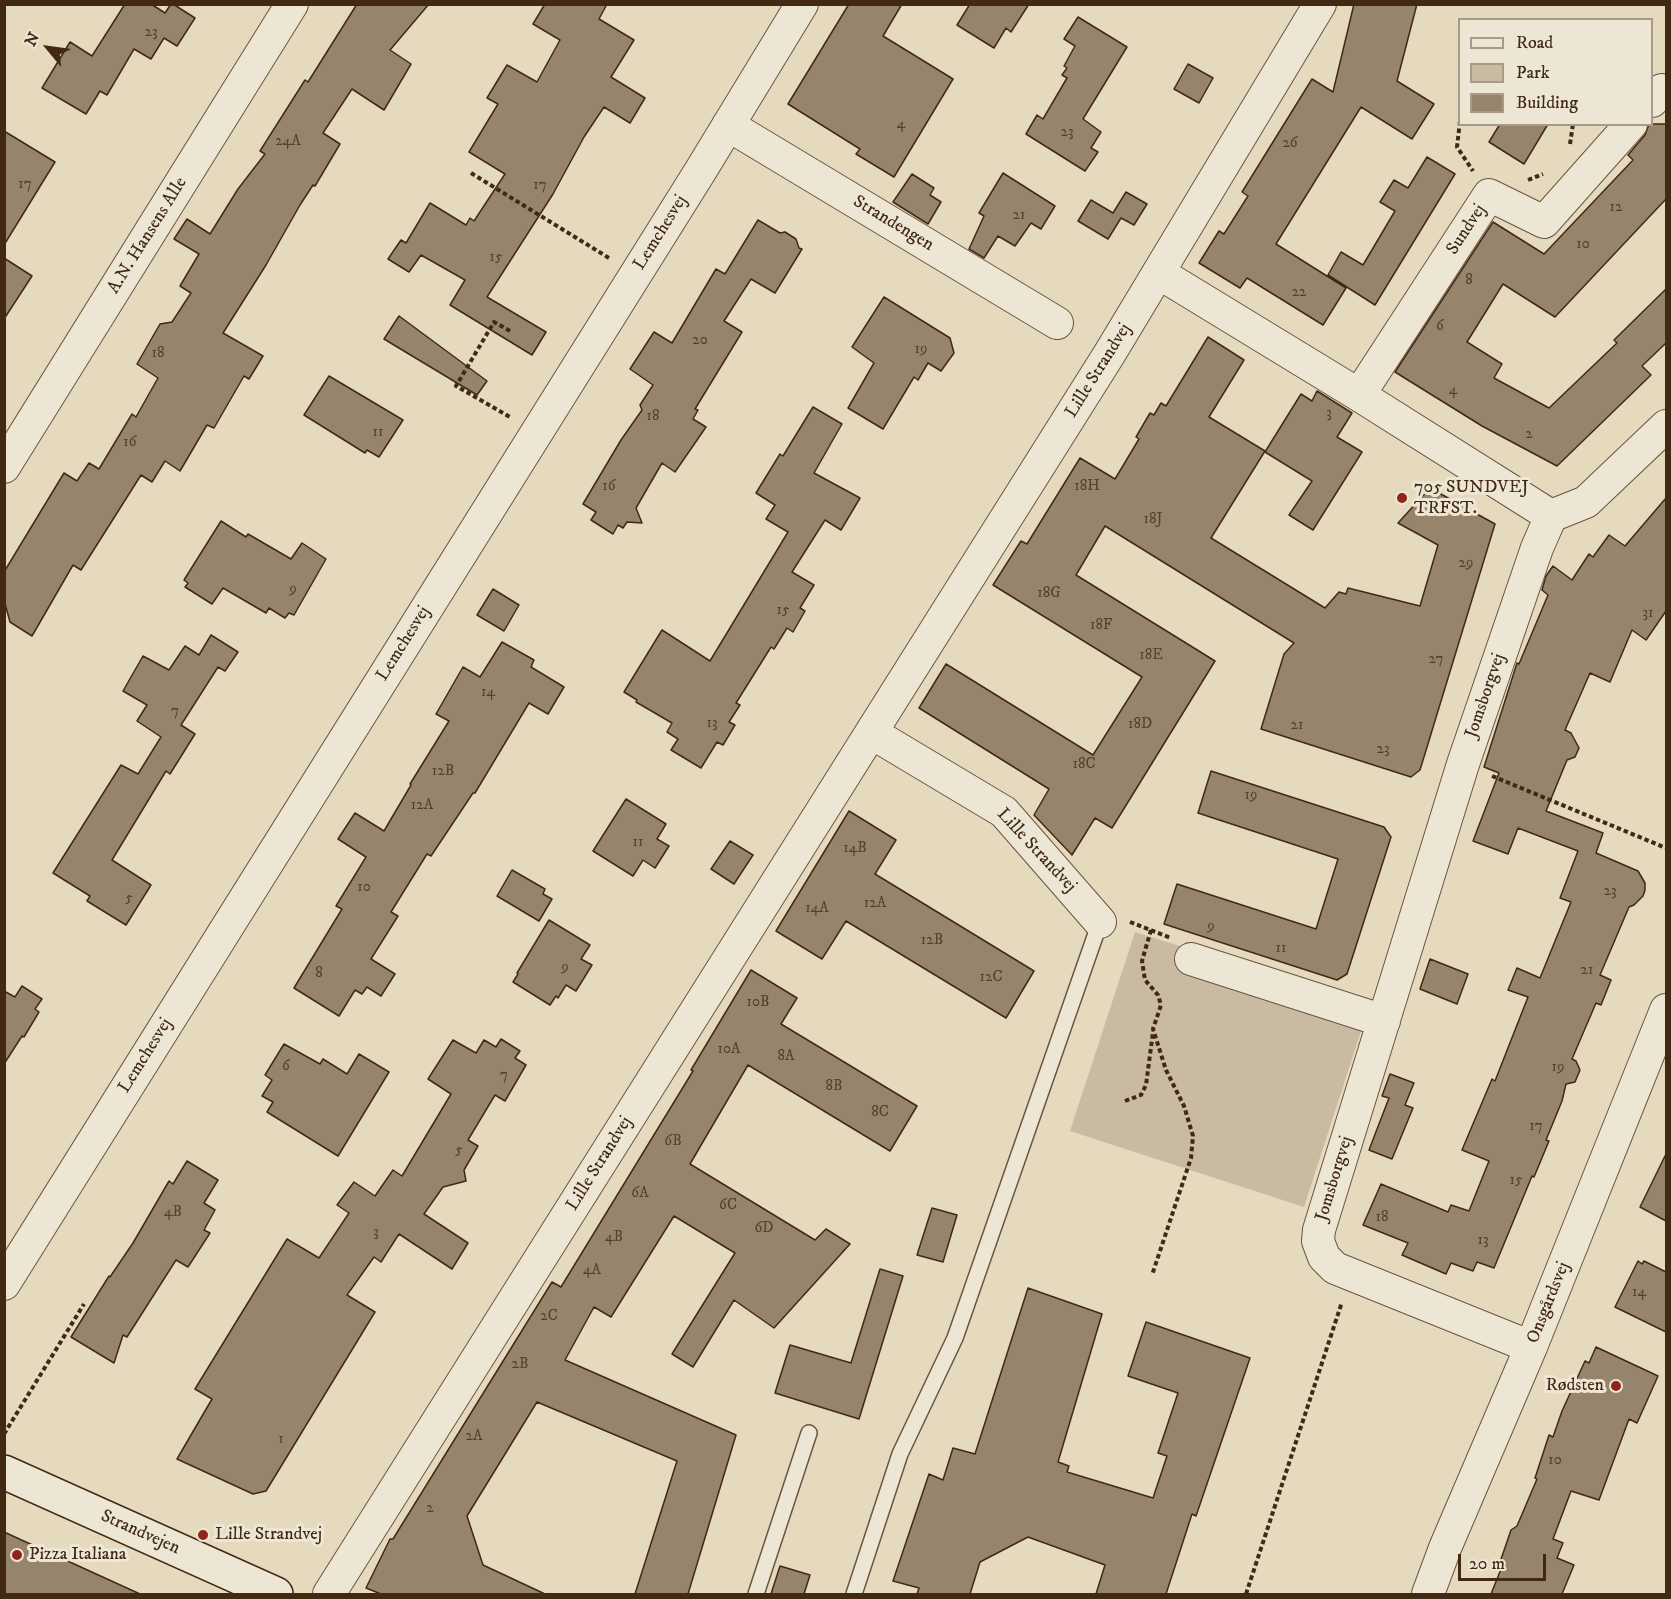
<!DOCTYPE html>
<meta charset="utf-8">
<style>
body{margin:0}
#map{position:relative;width:1671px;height:1599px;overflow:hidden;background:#e5d9be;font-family:"IM FELL DW Pica",serif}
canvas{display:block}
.frame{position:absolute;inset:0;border:6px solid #412914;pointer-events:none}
.legend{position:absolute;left:1458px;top:18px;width:195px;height:108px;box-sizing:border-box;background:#eee6d5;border:2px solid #a99a88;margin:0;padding:8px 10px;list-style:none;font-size:18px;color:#412914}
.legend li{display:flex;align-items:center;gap:12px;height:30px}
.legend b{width:30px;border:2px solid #a99a88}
.north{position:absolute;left:18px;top:18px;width:60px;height:60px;-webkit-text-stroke:4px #eee6d5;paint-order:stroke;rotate:299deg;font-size:16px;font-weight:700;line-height:24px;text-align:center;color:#412914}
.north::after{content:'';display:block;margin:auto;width:21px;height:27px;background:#412914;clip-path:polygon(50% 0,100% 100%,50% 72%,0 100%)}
.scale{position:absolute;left:1458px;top:1554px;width:88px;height:27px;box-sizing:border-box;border:3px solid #412914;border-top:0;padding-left:8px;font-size:18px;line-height:21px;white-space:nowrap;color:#412914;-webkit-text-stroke:4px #eee6d5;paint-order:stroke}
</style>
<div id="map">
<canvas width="1671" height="1599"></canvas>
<div class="frame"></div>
<ul class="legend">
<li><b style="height:8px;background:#eee6d5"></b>Road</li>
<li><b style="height:16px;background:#c9bba1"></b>Park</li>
<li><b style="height:16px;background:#96856c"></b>Building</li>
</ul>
<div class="north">N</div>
<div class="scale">20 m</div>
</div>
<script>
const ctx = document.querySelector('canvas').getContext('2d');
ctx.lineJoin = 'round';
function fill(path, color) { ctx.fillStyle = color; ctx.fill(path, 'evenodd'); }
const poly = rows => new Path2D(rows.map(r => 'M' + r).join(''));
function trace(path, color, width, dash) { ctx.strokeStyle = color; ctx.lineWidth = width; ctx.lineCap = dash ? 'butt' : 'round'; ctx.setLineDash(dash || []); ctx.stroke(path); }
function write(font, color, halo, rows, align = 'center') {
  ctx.font = font + ' "IM FELL DW Pica",serif'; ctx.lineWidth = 6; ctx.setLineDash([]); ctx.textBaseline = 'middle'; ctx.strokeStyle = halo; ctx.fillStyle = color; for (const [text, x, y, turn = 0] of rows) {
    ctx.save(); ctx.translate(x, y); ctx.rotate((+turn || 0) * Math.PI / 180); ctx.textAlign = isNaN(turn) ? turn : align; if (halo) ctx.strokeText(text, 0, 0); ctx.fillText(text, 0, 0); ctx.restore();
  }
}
fill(poly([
 [1135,932,1183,947,1176,968,1362,1028,1304,1207,1070,1131]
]), '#c9bba1');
const building = poly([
 [125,4,151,4,165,13,171,4,173,4,195,18,177,46,164,38,151,59,134,49,107,95,100,91,86,114,42,88,70,42,92,56,125,4],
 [357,4,429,4,390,50,411,64,384,110,352,89,323,133,340,144,315,186,313,185,300,205,266,265,223,333,263,356,249,379,244,376,214,428,207,425,180,471,165,461,152,482,141,475,81,570,73,565,32,636,10,622,4,600,4,572,64,473,77,481,89,463,99,469,132,414,136,417,158,378,137,364,160,324,172,322,191,293,180,286,199,254,174,239,187,219,210,234,238,189,265,154,260,151,305,80,308,82,357,4],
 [545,4,607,4,599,19,634,40,611,77,645,98,630,123,604,107,584,137,553,194,487,297,546,332,532,355,450,305,465,280,421,255,409,272,388,259,401,240,406,243,430,203,466,225,470,218,474,221,505,174,469,152,498,104,487,98,507,65,537,82,560,40,533,24,545,4],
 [849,4,902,4,883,36,953,79,894,177,856,154,860,149,788,104,849,4],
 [970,4,1029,4,1011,32,1006,28,994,48,957,25,970,4],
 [1354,4,1417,4,1397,81,1434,104,1412,139,1361,107,1276,244,1346,288,1323,325,1247,278,1240,288,1199,263,1219,231,1224,234,1248,196,1242,192,1312,79,1333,92,1354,4],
 [1078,17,1127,47,1083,119,1101,132,1091,148,1098,152,1085,171,1026,134,1037,115,1043,119,1067,78,1062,75,1067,68,1064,66,1075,46,1064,39,1078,17],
 [1188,64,1213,78,1199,103,1174,89,1188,64],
 [1500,124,1548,124,1524,164,1489,142,1500,124],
 [1649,124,1666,124,1666,199,1555,317,1503,284,1467,342,1502,364,1494,378,1549,408,1617,343,1614,340,1666,289,1666,343,1642,366,1651,375,1557,466,1482,426,1395,372,1493,222,1544,254,1633,160,1628,155,1645,135,1649,124],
 [4,131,55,162,4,245,4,131],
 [1427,157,1455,174,1375,305,1328,275,1341,252,1363,265,1395,211,1380,202,1394,180,1408,188,1427,157],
 [1003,173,1055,206,1041,229,1031,223,1015,246,998,236,984,258,969,249,984,216,979,213,1003,173],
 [912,174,934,188,930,195,941,202,928,224,893,202,912,174],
 [1126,192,1147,204,1134,225,1121,218,1108,239,1078,221,1091,200,1113,213,1126,192],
 [758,220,780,233,785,232,796,239,799,248,802,249,775,293,751,279,724,321,742,332,695,409,698,410,693,419,706,427,675,472,662,463,636,508,642,523,627,522,623,528,618,525,613,534,591,520,596,512,583,504,621,440,642,410,640,405,653,385,630,369,654,332,672,343,716,269,725,274,758,220],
 [4,258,32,276,4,319,4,258],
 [884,297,950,338,954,353,941,371,928,363,918,380,914,377,883,429,848,408,874,363,852,347,884,297],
 [399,316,487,381,477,395,384,339,399,316],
 [1208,337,1244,360,1209,417,1265,451,1211,538,1325,608,1339,592,1346,594,1348,588,1420,606,1438,545,1398,523,1430,488,1495,524,1420,770,1411,777,1261,729,1284,654,1294,643,1105,526,1076,575,1215,661,1112,828,1095,818,1072,855,1034,815,1049,789,919,708,946,664,1093,755,1142,677,993,585,1021,541,1027,544,1080,458,1115,479,1139,439,1136,437,1150,413,1154,415,1161,403,1166,406,1208,337],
 [329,376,403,420,379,457,367,450,365,453,304,415,329,376],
 [1317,391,1352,413,1337,437,1362,452,1313,530,1289,515,1312,481,1265,452,1301,394,1312,401,1317,391],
 [813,407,842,424,814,473,860,498,841,530,825,520,792,572,814,585,800,608,805,611,793,632,787,628,774,649,771,647,736,703,740,705,729,722,735,725,723,745,717,742,701,768,671,750,678,739,667,732,672,723,636,702,637,700,624,692,662,630,710,661,788,532,766,519,775,505,756,493,780,454,783,456,813,407],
 [1666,498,1666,611,1646,640,1632,630,1610,682,1590,673,1565,730,1571,733,1579,748,1575,757,1567,760,1546,811,1603,833,1596,853,1638,871,1645,883,1645,890,1643,896,1634,905,1629,907,1600,975,1611,980,1601,1005,1596,1003,1572,1059,1576,1061,1580,1070,1575,1082,1566,1084,1562,1101,1546,1140,1549,1141,1534,1177,1532,1176,1494,1268,1477,1262,1473,1271,1451,1263,1446,1274,1402,1255,1408,1243,1363,1225,1381,1184,1448,1212,1451,1205,1469,1211,1489,1161,1462,1150,1492,1079,1495,1081,1528,997,1508,990,1517,968,1540,978,1571,902,1560,898,1578,851,1518,828,1508,854,1473,841,1499,773,1484,767,1517,663,1519,664,1548,595,1542,590,1546,576,1553,566,1572,580,1589,554,1593,557,1609,535,1625,546,1666,498],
 [221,521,246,537,248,534,291,559,302,543,326,559,294,615,289,613,285,618,269,608,266,613,223,588,212,604,185,587,188,583,184,580,221,521],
 [493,589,519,605,504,631,477,615,493,589],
 [211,635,238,652,225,671,218,667,181,725,195,734,170,774,166,771,112,860,151,885,126,925,87,901,90,896,53,873,121,765,138,774,161,737,137,721,147,705,123,691,143,656,169,670,185,646,199,655,211,635],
 [502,642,534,660,531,667,564,687,548,714,529,703,475,793,473,793,431,856,427,854,391,912,398,916,371,959,395,974,381,996,367,987,362,994,355,990,339,1016,294,988,342,909,336,906,366,857,338,839,355,813,384,831,411,785,410,784,449,721,436,714,463,667,480,677,502,642],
 [1211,771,1384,827,1391,837,1347,974,1337,980,1164,924,1177,884,1316,929,1338,859,1198,813,1211,771],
 [626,799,666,824,657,839,669,846,655,868,643,860,633,876,593,851,626,799],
 [849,811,896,840,875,874,1034,971,1006,1018,846,921,822,959,776,931,849,811],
 [730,841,753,855,734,884,711,869,730,841],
 [512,870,545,889,543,894,552,899,539,921,497,896,512,870],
 [549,920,590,945,581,959,592,965,576,991,566,985,558,998,556,996,550,1005,513,982,518,974,517,973,549,920],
 [1430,959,1468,974,1457,1004,1420,989,1430,959],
 [751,970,797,998,781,1024,917,1106,890,1151,748,1065,690,1164,815,1240,826,1229,850,1244,774,1328,734,1300,693,1367,672,1354,735,1253,674,1216,611,1317,594,1307,565,1360,736,1435,688,1594,635,1594,677,1461,537,1402,467,1516,483,1565,545,1594,381,1594,366,1588,390,1539,393,1539,552,1282,561,1287,693,1071,691,1070,751,970],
 [22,986,42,999,35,1009,39,1012,24,1037,22,1036,4,1064,4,991,15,997,22,986],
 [501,1039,520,1051,515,1058,526,1065,505,1101,495,1095,468,1140,478,1146,464,1170,466,1181,443,1187,424,1214,468,1243,452,1269,399,1234,381,1262,374,1257,347,1295,375,1312,266,1491,253,1494,177,1459,212,1399,195,1389,287,1239,319,1258,349,1213,337,1205,354,1182,375,1196,393,1170,402,1176,451,1094,428,1079,453,1040,476,1053,484,1040,496,1047,501,1039],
 [284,1044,320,1064,323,1059,347,1074,359,1054,389,1072,338,1156,267,1112,273,1102,262,1096,272,1080,265,1075,284,1044],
 [1390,1074,1414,1083,1405,1105,1413,1108,1392,1159,1369,1150,1389,1098,1382,1096,1390,1074],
 [1666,1154,1666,1221,1640,1207,1666,1154],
 [187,1161,218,1180,204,1203,215,1210,204,1230,210,1233,188,1267,176,1260,127,1337,123,1335,114,1363,71,1337,109,1276,110,1277,133,1243,169,1181,173,1184,187,1161],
 [932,1208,957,1215,943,1262,917,1255,932,1208],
 [1638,1261,1642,1264,1644,1261,1666,1272,1666,1332,1615,1307,1638,1261],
 [880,1269,903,1276,859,1419,775,1393,790,1345,851,1363,880,1269],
 [1028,1288,1102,1314,1058,1462,1069,1466,1067,1472,1153,1498,1167,1456,1158,1453,1178,1393,1128,1376,1146,1322,1250,1358,1196,1516,1192,1514,1166,1594,1096,1594,1105,1565,1028,1537,980,1562,970,1594,917,1594,919,1588,893,1581,929,1474,943,1480,953,1448,975,1454,1028,1288],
 [1596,1347,1658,1376,1637,1423,1629,1419,1599,1500,1571,1491,1553,1539,1563,1543,1557,1558,1574,1565,1562,1594,1491,1594,1501,1569,1498,1568,1511,1530,1517,1526,1537,1479,1535,1478,1549,1435,1553,1437,1562,1411,1585,1361,1589,1363,1596,1347],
 [4,1532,140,1594,4,1594,4,1532],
 [780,1566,810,1575,804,1594,771,1594,780,1566]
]);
fill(building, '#96856c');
trace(building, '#412914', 1.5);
const lane = poly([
 [756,1594,809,1433],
 [854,1594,900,1454,955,1338,1100,922]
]);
const street = poly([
 [1652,101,1662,90],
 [728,125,1057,323],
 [1159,273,1359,395,1551,516],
 [1359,395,1489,195,1544,222,1631,124],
 [4,467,292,4],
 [872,733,1004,812,1100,922],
 [1191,959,1384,1021],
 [4,1284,701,170,802,4],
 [1531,1347,1335,1268,1324,1257,1318,1241,1319,1230,1463,764,1537,548,1551,516,1586,502,1666,426],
 [329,1594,1110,353,1320,4],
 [1428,1594,1445,1548,1531,1347,1666,1010]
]);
const secondary = poly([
 [4,1472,276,1594]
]);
trace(lane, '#6a553e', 18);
trace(street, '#6a553e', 34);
trace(secondary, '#412914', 36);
trace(poly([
 [1460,121,1457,147,1473,171],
 [1570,144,1573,124],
 [471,173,609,258],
 [1528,180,1543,174],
 [510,331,494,322,456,386,510,417],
 [1492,776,1666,848],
 [1130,922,1171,938],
 [1151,930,1142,961,1145,980,1158,995,1161,1005,1153,1029,1166,1070,1184,1106,1193,1136,1191,1158,1152,1275],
 [1125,1101,1141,1095,1146,1085,1153,1032],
 [4,1434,84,1304],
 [1246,1594,1342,1302]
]), '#412914', 4, [4.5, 3]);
trace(lane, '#eee6d5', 15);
trace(street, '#eee6d5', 32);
trace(secondary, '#eee6d5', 33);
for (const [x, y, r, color] of [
 [1402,498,6,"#8f2418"],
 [1616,1386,6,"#8f2418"],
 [203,1535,6,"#8f2418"],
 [17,1555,6,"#8f2418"]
]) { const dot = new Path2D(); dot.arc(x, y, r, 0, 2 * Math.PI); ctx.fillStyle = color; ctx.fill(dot); trace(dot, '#eee6d5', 2); }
write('15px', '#56402a', null, [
 ["23",151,33],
 ["4",901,125],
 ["23",1067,133],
 ["24A",288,142],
 ["26",1290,144],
 ["17",25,185],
 ["17",540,186],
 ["12",1616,208],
 ["21",1019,216],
 ["10",1583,245],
 ["15",496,258],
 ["8",1469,281],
 ["22",1299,293],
 ["6",1440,327],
 ["20",700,341],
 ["19",921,350],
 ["18",158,354],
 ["4",1453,391],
 ["3",1329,414],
 ["18",653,417],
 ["11",378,433],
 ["2",1529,435],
 ["16",130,443],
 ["16",609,487],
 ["18H",1087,487],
 ["18J",1153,520],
 ["29",1466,564],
 ["9",293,590],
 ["18G",1049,594],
 ["15",783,611],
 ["31",1648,614],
 ["18F",1101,626],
 ["18E",1151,656],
 ["27",1436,660],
 ["14",488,693],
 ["7",175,712],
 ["13",712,724],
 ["18D",1140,725],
 ["21",1297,726],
 ["23",1383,750],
 ["18C",1084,765],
 ["12B",443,772],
 ["19",1251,796],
 ["12A",422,806],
 ["11",638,843],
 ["14B",855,849],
 ["10",364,888],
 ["23",1610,892],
 ["5",129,899],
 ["12A",875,904],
 ["14A",817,909],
 ["9",1211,927],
 ["12B",932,941],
 ["11",1281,949],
 ["9",565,968],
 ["21",1587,971],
 ["8",319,974],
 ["12C",991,978],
 ["10B",758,1003],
 ["10A",729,1050],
 ["8A",786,1057],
 ["6",286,1067],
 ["19",1558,1068],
 ["7",504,1076],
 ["8B",834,1087],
 ["8C",880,1113],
 ["17",1536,1127],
 ["6B",673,1142],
 ["5",459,1151],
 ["15",1516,1181],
 ["6A",640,1194],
 ["6C",728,1206],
 ["4B",173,1213],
 ["18",1382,1218],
 ["6D",764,1229],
 ["3",376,1233],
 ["4B",614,1238],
 ["13",1483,1241],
 ["4A",592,1271],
 ["14",1639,1293],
 ["2C",549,1317],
 ["2B",520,1365],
 ["2A",474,1437],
 ["1",281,1440],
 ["10",1555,1461],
 ["2",430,1509]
]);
write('18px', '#412914', '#eee6d5', [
 ["Strandengen",893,224,31],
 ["Sundvej",1467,230,-57],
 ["Lemchesvej",661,233,-58],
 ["A.N. Hansens Alle",148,236,-58],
 ["Lille Strandvej",1099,371,-58],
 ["Lemchesvej",404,644,-58],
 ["Jomsborgvej",1486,696,-71],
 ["Lille Strandvej",1036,851,47],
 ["Lemchesvej",146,1056,-58],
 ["Lille Strandvej",600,1164,-58],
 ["Jomsborgvej",1335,1179,-73],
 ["Onsgårdsvej",1549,1303,-68],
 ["Strandvejen",140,1533,24]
]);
write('18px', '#412914', '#eee6d5', [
 ["705 SUNDVEJ",1414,488],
 ["TRFST.",1414,509],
 ["Rødsten",1604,1386,"right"],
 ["Lille Strandvej",215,1535],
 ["Pizza Italiana",29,1555]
], 'left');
</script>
